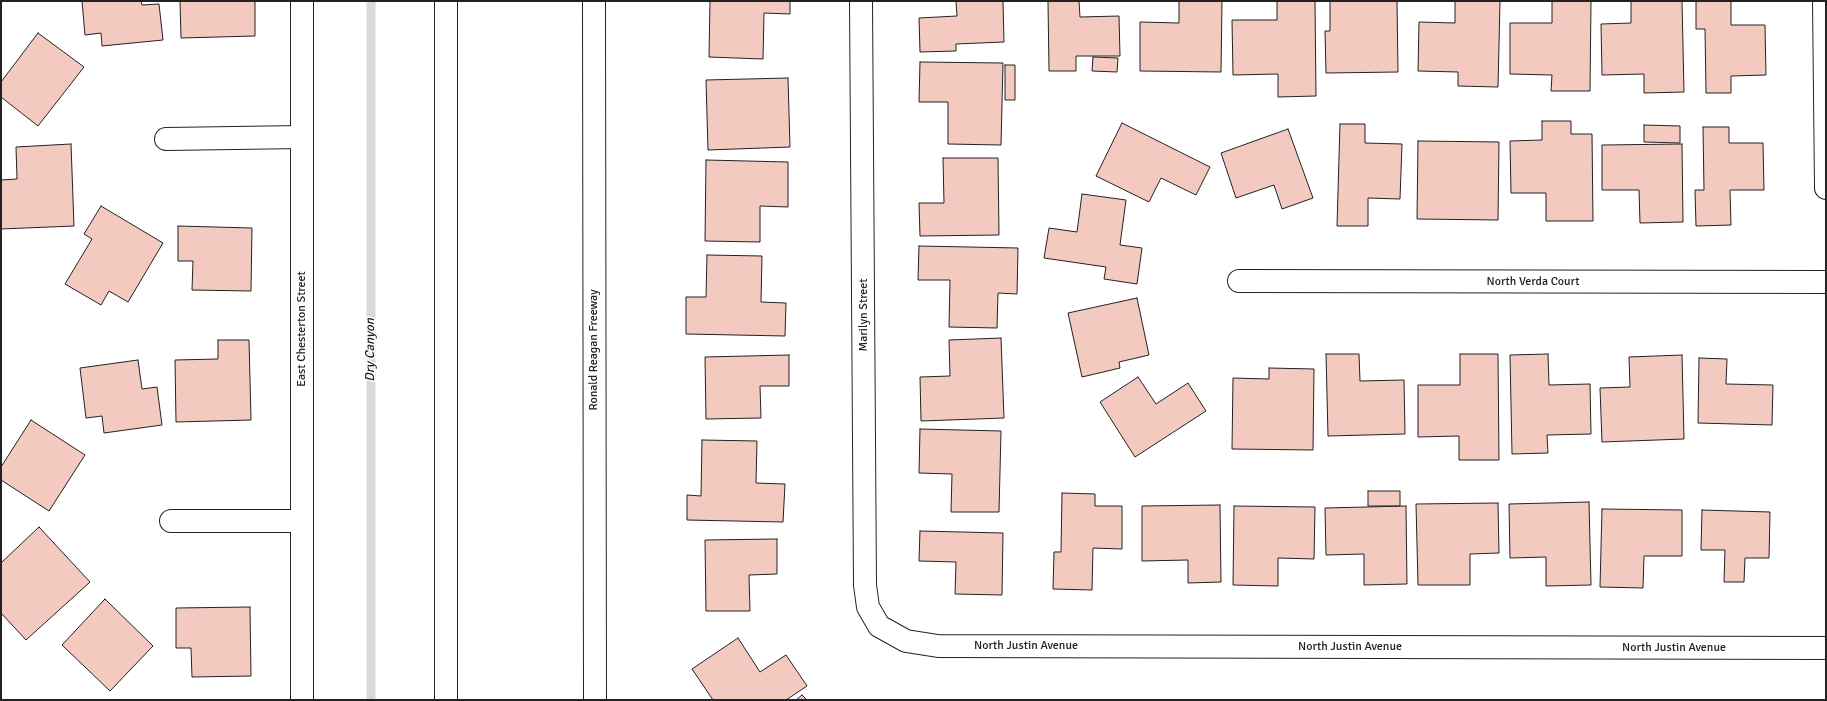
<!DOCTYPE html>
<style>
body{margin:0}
#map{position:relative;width:1827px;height:701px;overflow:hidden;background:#fff;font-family:Signika,sans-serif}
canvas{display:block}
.frame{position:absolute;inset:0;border:2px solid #222;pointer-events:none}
</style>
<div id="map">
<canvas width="1827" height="701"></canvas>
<div class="frame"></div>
</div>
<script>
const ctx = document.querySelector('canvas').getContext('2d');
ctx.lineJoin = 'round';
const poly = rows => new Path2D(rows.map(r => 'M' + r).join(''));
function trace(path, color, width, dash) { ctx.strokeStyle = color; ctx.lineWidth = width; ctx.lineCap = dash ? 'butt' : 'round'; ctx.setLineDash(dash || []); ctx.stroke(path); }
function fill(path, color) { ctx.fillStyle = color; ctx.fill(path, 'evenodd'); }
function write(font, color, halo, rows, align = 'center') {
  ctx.font = font + ' Signika,sans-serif'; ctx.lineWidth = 3; ctx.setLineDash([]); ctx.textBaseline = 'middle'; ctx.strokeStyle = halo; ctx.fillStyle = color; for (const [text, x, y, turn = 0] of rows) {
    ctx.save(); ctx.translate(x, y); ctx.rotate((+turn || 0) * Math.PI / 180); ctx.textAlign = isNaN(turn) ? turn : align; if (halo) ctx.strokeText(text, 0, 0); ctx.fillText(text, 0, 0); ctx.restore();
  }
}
trace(poly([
 [371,1,371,700]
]), '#d9d9d9', 9);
const building = poly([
 [82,1,141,1,142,5,159,4,163,40,102,46,101,33,85,35,82,1],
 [180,1,255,1,255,36,181,38,180,1],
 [710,1,790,1,790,14,764,13,763,59,709,57,710,1],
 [956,1,1003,1,1004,42,956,44,956,51,920,52,919,18,957,16,956,1],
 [1048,1,1079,1,1080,17,1119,16,1120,56,1076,56,1076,71,1049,71,1048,1],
 [1179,1,1222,1,1221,72,1140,71,1140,22,1179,23,1179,1],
 [1277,1,1315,1,1316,96,1278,97,1278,74,1233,75,1232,20,1277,20,1277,1],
 [1330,1,1397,1,1398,72,1326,73,1325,31,1330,31,1330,1],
 [1455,1,1500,1,1498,87,1458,86,1458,72,1418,71,1419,22,1455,23,1455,1],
 [1552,1,1591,1,1590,91,1551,91,1552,75,1510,74,1510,23,1552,23,1552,1],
 [1631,1,1682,1,1684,92,1644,93,1644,74,1602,75,1601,24,1631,23,1631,1],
 [1696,1,1731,1,1731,25,1765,25,1766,75,1731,76,1731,93,1706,93,1705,29,1696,29,1696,1],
 [38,33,84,67,38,126,1,97,1,82,38,33],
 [1093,57,1118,58,1117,72,1092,71,1093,57],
 [920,62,1003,63,1001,145,948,144,948,102,919,102,920,62],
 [1005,65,1015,65,1015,100,1005,100,1005,65],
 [788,78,790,147,708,150,706,80,788,78],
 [1542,121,1571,121,1571,134,1592,134,1593,221,1546,221,1546,193,1511,193,1510,141,1542,140,1542,121],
 [1122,123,1210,167,1196,195,1161,178,1149,202,1096,176,1122,123],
 [1340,124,1365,124,1365,143,1402,144,1400,199,1368,198,1368,226,1337,226,1340,124],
 [1644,125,1680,126,1680,143,1644,142,1644,125],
 [1703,127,1729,127,1729,143,1763,143,1764,190,1730,190,1731,225,1696,226,1695,190,1704,190,1703,127],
 [1288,129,1313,198,1282,209,1274,185,1236,198,1221,153,1288,129],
 [1418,141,1499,142,1498,220,1417,219,1418,141],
 [71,144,74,226,1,229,1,180,17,179,16,147,71,144],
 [1682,144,1683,222,1640,223,1639,190,1602,190,1602,145,1682,144],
 [943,158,998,158,999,235,920,236,919,203,944,203,943,158],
 [706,160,788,162,788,207,760,206,760,242,705,241,706,160],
 [1082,194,1126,200,1120,245,1142,248,1137,284,1104,279,1106,267,1044,258,1049,228,1077,232,1082,194],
 [101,206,163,243,128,302,109,291,101,305,65,284,92,239,84,234,101,206],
 [178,226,252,228,251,291,192,290,193,261,178,261,178,226],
 [919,246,1018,248,1017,294,998,293,997,328,949,327,950,280,918,280,919,246],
 [707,255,762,256,761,302,786,303,785,336,686,334,686,297,706,297,707,255],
 [1137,298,1149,355,1119,362,1120,368,1082,377,1068,313,1137,298],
 [1001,338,1004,418,921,421,920,377,950,376,949,340,1001,338],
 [218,340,249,340,251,420,176,422,175,360,218,359,218,340],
 [1326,354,1359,354,1360,381,1404,380,1405,434,1328,436,1326,354],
 [1460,354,1498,354,1499,460,1459,460,1459,436,1418,437,1418,385,1460,385,1460,354],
 [1548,354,1549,385,1590,384,1591,434,1547,435,1548,453,1512,454,1510,355,1548,354],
 [789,355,789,386,760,386,761,418,706,419,705,357,789,355],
 [1682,355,1684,439,1602,442,1600,388,1630,387,1629,357,1682,355],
 [1699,358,1727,359,1726,384,1773,385,1772,425,1698,423,1699,358],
 [138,360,142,389,157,387,162,425,104,433,102,416,86,418,80,368,138,360],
 [1269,368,1314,369,1313,450,1232,449,1233,378,1269,379,1269,368],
 [1138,377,1156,404,1188,383,1206,411,1135,457,1100,402,1138,377],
 [31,420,85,455,49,511,1,480,1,467,31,420],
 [920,429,1001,431,999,512,951,512,952,474,919,473,920,429],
 [702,440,757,441,756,483,785,484,783,522,687,520,687,495,701,496,702,440],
 [1368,491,1400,491,1400,506,1368,506,1368,491],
 [1062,493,1095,494,1095,506,1122,506,1122,549,1093,548,1092,590,1053,589,1054,552,1061,552,1062,493],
 [1589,502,1591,585,1546,586,1546,557,1510,558,1509,504,1589,502],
 [1498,503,1499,553,1470,554,1470,585,1418,585,1416,504,1498,503],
 [1220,505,1221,582,1188,583,1188,560,1142,561,1142,506,1220,505],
 [1234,506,1315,507,1314,559,1278,558,1278,586,1233,585,1234,506],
 [1406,506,1407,584,1364,585,1364,554,1326,555,1325,508,1406,506],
 [1602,509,1682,510,1682,556,1644,556,1643,588,1600,587,1602,509],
 [1702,510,1770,512,1769,558,1745,558,1744,582,1724,582,1725,550,1701,550,1702,510],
 [39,527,90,582,26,640,1,613,1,563,39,527],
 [920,531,1003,533,1002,595,955,594,956,562,919,561,920,531],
 [777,539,777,574,749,575,750,611,706,611,705,540,777,539],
 [105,599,153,646,110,691,62,645,105,599],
 [250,607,251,676,192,677,191,648,176,648,176,608,250,607],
 [738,638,760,672,786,655,807,686,786,700,713,700,692,669,738,638],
 [802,695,807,700,796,700,802,695]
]);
fill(building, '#f3c9c0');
trace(building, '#222', 1);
const minor = poly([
 [302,1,302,700],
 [861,1,865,585,868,607,879,626,906,641,938,646,1826,648],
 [1824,1,1826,188],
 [166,139,302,137],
 [1239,281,1826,282],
 [171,521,302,521]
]);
const motorway = poly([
 [446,1,446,700],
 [594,1,595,700]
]);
trace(minor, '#222', 24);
trace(motorway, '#222', 24);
trace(minor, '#fff', 22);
trace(motorway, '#fff', 22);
write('12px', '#222', '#fff', [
 ["North Verda Court",1533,282],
 ["Marilyn Street",864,315,-90],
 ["East Chesterton Street",302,329,-90],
 ["Ronald Reagan Freeway",594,350,-90],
 ["North Justin Avenue",1026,646],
 ["North Justin Avenue",1350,647],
 ["North Justin Avenue",1674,648]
]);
write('italic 13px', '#222', '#fff', [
 ["Dry Canyon",371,350,-90]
]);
</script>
